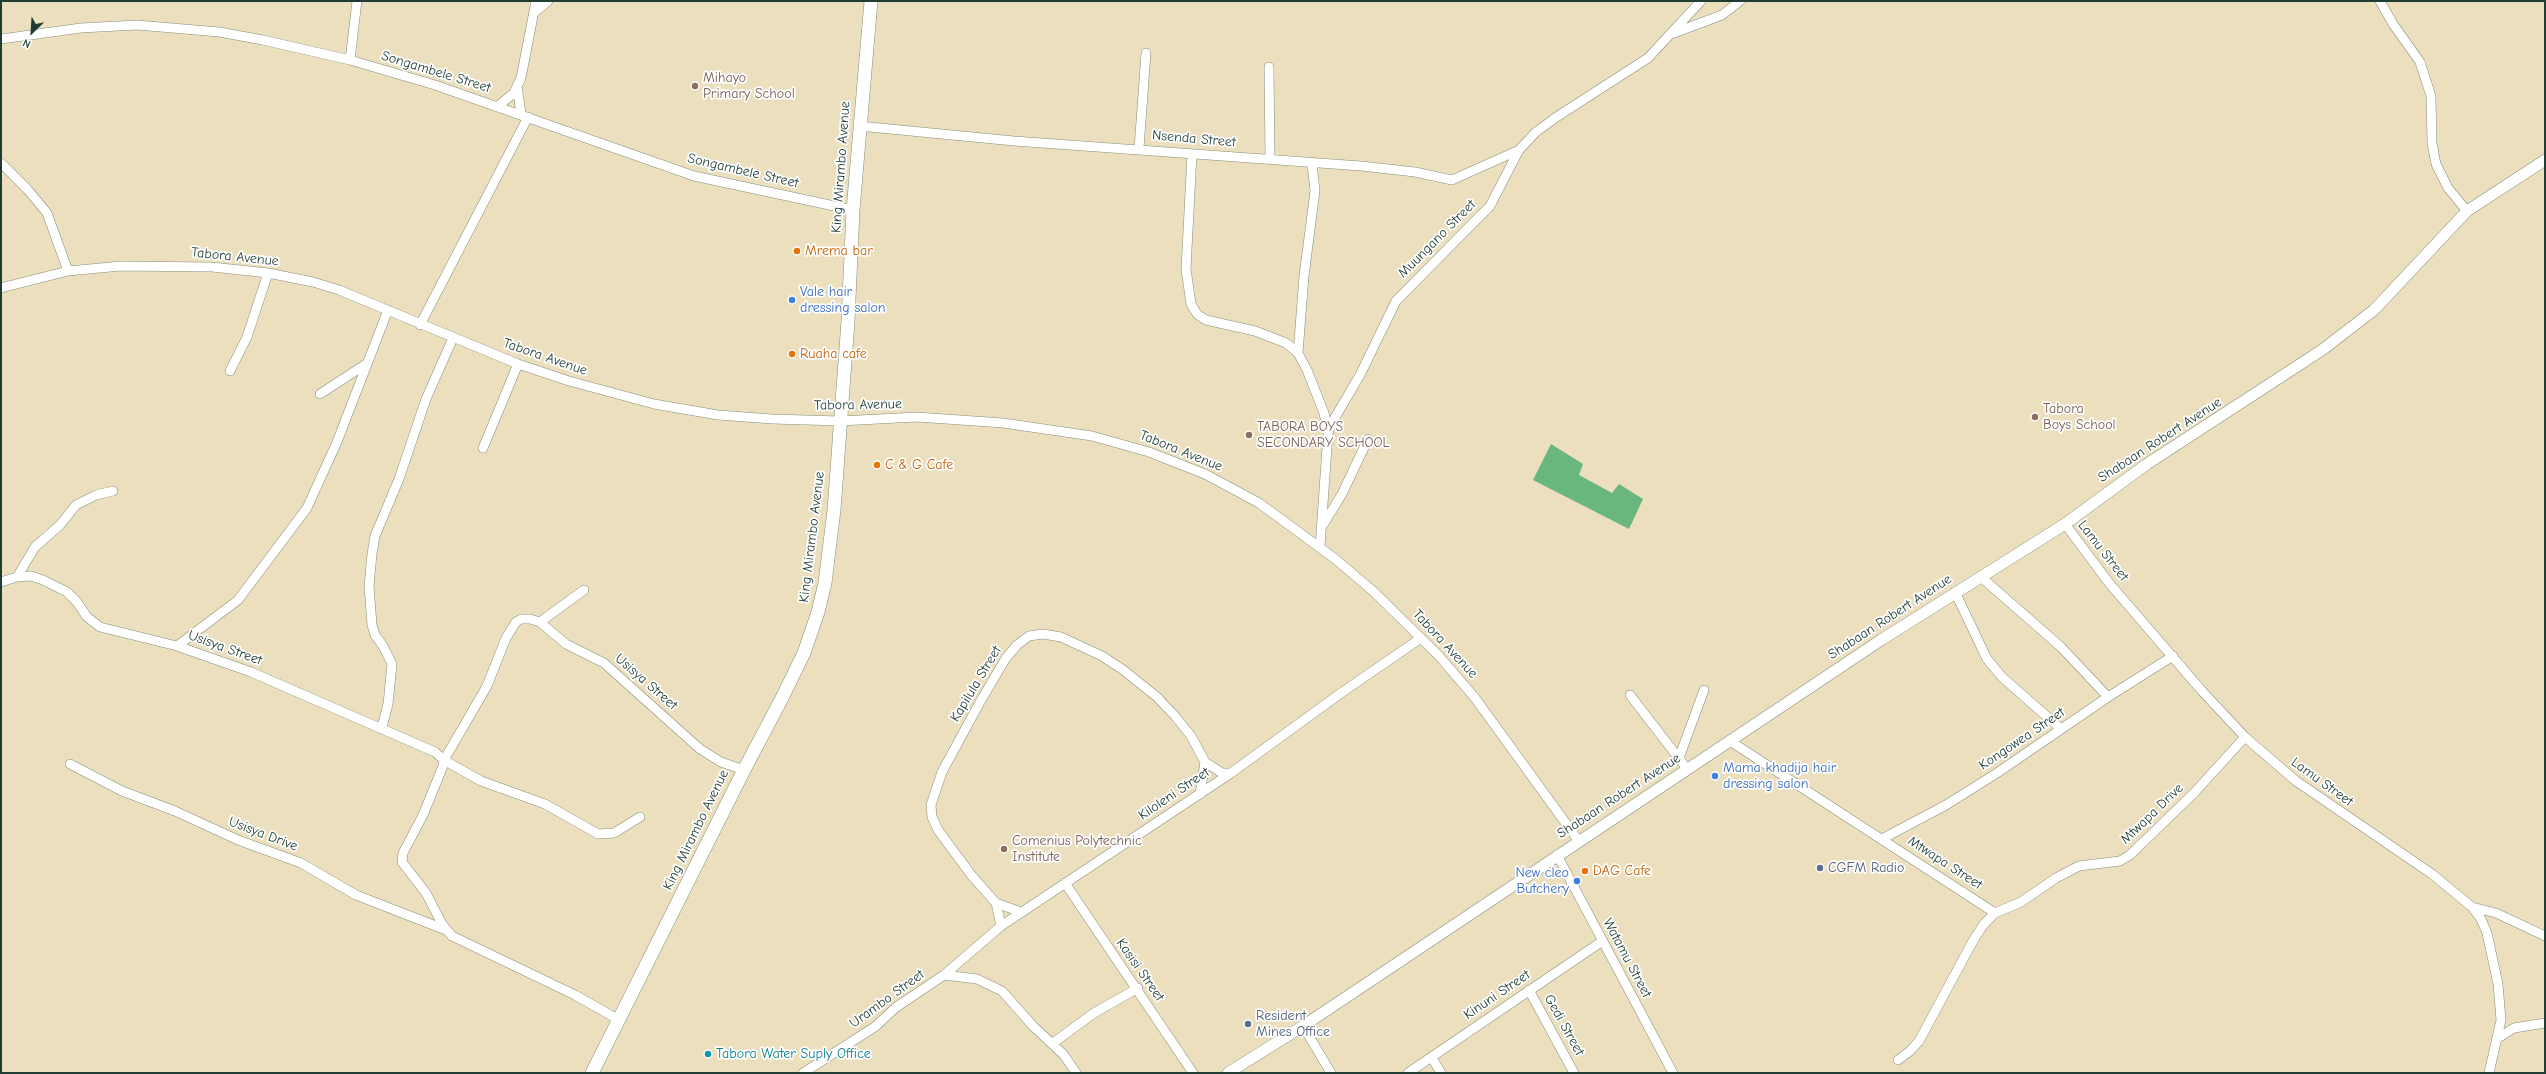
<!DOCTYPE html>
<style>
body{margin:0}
#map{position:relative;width:2546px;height:1074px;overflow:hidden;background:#ebdfbe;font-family:"Comic Neue",sans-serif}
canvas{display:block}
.frame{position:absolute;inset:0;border:2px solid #1f3d34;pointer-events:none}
.north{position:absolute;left:12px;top:12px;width:40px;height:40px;-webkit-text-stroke:3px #fff;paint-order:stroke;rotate:205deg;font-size:11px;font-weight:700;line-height:16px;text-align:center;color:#1f3d34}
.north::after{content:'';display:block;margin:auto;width:14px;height:18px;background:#1f3d34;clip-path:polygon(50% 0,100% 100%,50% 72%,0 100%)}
</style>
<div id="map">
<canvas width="2546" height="1074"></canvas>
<div class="frame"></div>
<div class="north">N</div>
</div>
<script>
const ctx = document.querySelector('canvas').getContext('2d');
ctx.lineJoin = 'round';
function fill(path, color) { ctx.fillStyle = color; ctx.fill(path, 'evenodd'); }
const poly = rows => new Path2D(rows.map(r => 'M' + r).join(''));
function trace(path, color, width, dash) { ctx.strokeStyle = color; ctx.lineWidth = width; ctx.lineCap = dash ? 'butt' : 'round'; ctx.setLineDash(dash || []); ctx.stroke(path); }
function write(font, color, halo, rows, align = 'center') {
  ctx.font = font + ' "Comic Neue",sans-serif'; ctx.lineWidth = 3.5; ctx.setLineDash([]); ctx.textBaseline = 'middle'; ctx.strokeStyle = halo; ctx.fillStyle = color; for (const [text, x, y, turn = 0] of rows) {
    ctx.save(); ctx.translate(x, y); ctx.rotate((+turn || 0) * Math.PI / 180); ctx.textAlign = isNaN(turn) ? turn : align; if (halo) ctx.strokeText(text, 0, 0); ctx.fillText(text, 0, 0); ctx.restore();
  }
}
fill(poly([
 [1551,444,1583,464,1579,475,1612,493,1619,484,1643,499,1629,529,1533,480]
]), '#6ab67f');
const minor = poly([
 [2380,1,2393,24,2420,62,2431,96,2432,143,2436,164,2448,188,2467,211],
 [535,12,548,1],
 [1674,33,1722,15,1740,1],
 [1,39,81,28,137,25,219,32,263,40,350,60,435,85,694,176,853,210],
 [350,60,357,1],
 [1269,67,1270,159],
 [517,86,521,114],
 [498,106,514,93,521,78,536,1],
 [859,126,1014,141,1361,166,1415,172,1452,180,1519,150],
 [1139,148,1146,53],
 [1192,154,1186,269,1191,304,1197,314,1206,320,1255,331,1286,343,1298,353,1307,370,1324,413,1328,433,1320,547],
 [1,163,28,190,47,213,68,271],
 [1,288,68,271,121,266,212,267,268,273,313,282,339,290,518,364,569,381,654,404,718,415,772,419,840,421,917,417,1003,423,1092,436,1149,452,1205,474,1259,503,1334,558,1373,591,1439,656,1475,698,1578,840],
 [420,325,528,117],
 [1298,353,1304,276,1315,191,1312,163],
 [230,371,247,337,268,273],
 [320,394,366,364],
 [1328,433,1333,421,1360,375,1396,301,1490,206,1519,150,1536,132,1555,118,1648,58,1701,1],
 [483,448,518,364],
 [2065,524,2109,583,2202,691,2245,737,2296,781,2432,874,2472,907,2481,919,2487,933,2498,984,2501,1020,2489,1073],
 [1323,525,1342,494,1368,439],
 [17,577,35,547,60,525,76,505,96,495,113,491],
 [1981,577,2061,647,2108,697],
 [1,582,17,577,31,576,43,580,67,592,77,602,87,617,100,627,177,646,251,672,435,752,444,760,443,766,423,815,403,853,402,862,426,893,442,924,452,936,575,995,619,1020],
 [1955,592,1987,659,2002,677,2061,729],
 [540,622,584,590],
 [177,646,238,600,307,508,337,442,388,310],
 [1630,695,1687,769],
 [382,727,388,704,392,664,383,646,375,635,372,625,369,586,372,554,375,536,399,479,426,399,453,338],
 [1730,741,1995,913],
 [1679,758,1704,690],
 [70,764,122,791,175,811,238,840,301,863,356,895,446,930],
 [1200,794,1205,762],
 [640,817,614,833,598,834,545,804,481,781,444,760,487,686,506,638,516,622,521,619,530,619,540,622,566,644,604,663,700,749,721,762,744,770],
 [1882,839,1946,805,1997,773,2108,697,2173,656],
 [1557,855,1673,1073],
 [1065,883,1193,1073],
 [996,903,1021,912],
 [2472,907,2496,913,2545,936],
 [1001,926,996,903,972,876,938,830,932,817,931,805,942,772,980,702,1006,658,1017,645,1029,636,1043,634,1061,637,1102,656,1122,669,1157,697,1175,716,1191,736,1205,762,1222,773,1231,773],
 [944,975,1001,926,1231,773,1341,693,1421,638],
 [1529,990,1574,1073],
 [1303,1026,1331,1073],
 [2498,1038,2514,1028,2545,1023],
 [1053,1043,1094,1013,1138,988],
 [1432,1058,1441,1073],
 [1898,1060,1910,1051,1919,1041,1974,939,1984,924,1995,913,2021,902,2056,878,2079,866,2120,861,2130,855,2194,793,2245,737],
 [803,1073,876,1026,895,1008,944,975,977,979,1002,991,1033,1026,1064,1055,1076,1073],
 [1408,1073,1601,942]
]);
const tertiary = poly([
 [1228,1073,1303,1026,1881,640,2065,524,2147,464,2322,350,2374,310,2467,211,2545,160]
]);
const secondary = poly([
 [592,1073,744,770,781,700,804,653,818,612,825,583,834,510,848,321,853,210,871,1]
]);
trace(minor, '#858e79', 10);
trace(tertiary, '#858e79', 12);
trace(secondary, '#858e79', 14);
trace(minor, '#fff', 9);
trace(tertiary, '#fff', 11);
trace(secondary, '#fff', 13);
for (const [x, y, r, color] of [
 [695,86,4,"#8d6e63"],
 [797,251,4,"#e8710a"],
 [792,300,4,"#3f7fe0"],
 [792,354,4,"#e8710a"],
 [2035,417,4,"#8d6e63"],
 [1249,435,4,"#8d6e63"],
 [877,465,4,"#e8710a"],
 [1715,776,4,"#3f7fe0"],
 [1004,849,4,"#8d6e63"],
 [1820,868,4,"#5c6f8a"],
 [1585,871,4,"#e8710a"],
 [1577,881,4,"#3f7fe0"],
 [1248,1024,4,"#5c6f8a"],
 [708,1054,4,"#0f9aa8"]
]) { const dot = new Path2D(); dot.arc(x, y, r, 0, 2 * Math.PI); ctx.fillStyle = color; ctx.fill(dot); trace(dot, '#fff', 1.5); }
write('14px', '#1f3d34', '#fff', [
 ["Songambele Street",436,72,17],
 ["Nsenda Street",1194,139,5],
 ["King Mirambo Avenue",841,167,-86],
 ["Songambele Street",743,171,13],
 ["Muungano Street",1437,239,-45],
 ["Tabora Avenue",235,257,6],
 ["Tabora Avenue",545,357,19],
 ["Tabora Avenue",858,405,-1],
 ["Shabaan Robert Avenue",2160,440,-33],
 ["Tabora Avenue",1181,451,22],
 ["King Mirambo Avenue",812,537,-83],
 ["Lamu Street",2103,551,52],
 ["Shabaan Robert Avenue",1890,617,-33],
 ["Tabora Avenue",1445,644,47],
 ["Usisya Street",225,648,20],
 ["Usisya Street",646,682,41],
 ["Kapilula Street",976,684,-59],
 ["Kongowea Street",2022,739,-34],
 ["Lamu Street",2322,782,36],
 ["Kiloleni Street",1174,794,-34],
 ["Shabaan Robert Avenue",1619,796,-33],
 ["Mtwapa Drive",2152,814,-44],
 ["King Mirambo Avenue",696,830,-64],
 ["Usisya Drive",263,834,21],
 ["Mtwapa Street",1945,863,33],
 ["Watamu Street",1627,958,62],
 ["Kasisi Street",1140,970,55],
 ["Kinuni Street",1497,995,-34],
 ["Urambo Street",887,999,-36],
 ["Gedi Street",1564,1025,61]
]);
write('14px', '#785e54', '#fff', [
 ["Mihayo",703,78],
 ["Primary School",703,94],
 ["Tabora",2043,409],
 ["Boys School",2043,425],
 ["TABORA BOYS",1257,427],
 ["SECONDARY SCHOOL",1257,443],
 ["Comenius Polytechnic",1012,841],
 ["Institute",1012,857]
], 'left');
write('14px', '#c56008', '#fff', [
 ["Mrema bar",805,251],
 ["Ruaha cafe",800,354],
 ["C & G Cafe",885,465],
 ["DAG Cafe",1593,871]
], 'left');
write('14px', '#366cbe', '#fff', [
 ["Vale hair",800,292],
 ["dressing salon",800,308],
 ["Mama khadija hair",1723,768],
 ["dressing salon",1723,784],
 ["New cleo",1569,873,"right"],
 ["Butchery",1569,889,"right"]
], 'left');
write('14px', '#4e5e75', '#fff', [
 ["CGFM Radio",1828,868],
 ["Resident",1256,1016],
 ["Mines Office",1256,1032]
], 'left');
write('14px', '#0d838f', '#fff', [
 ["Tabora Water Suply Office",716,1054]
], 'left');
</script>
